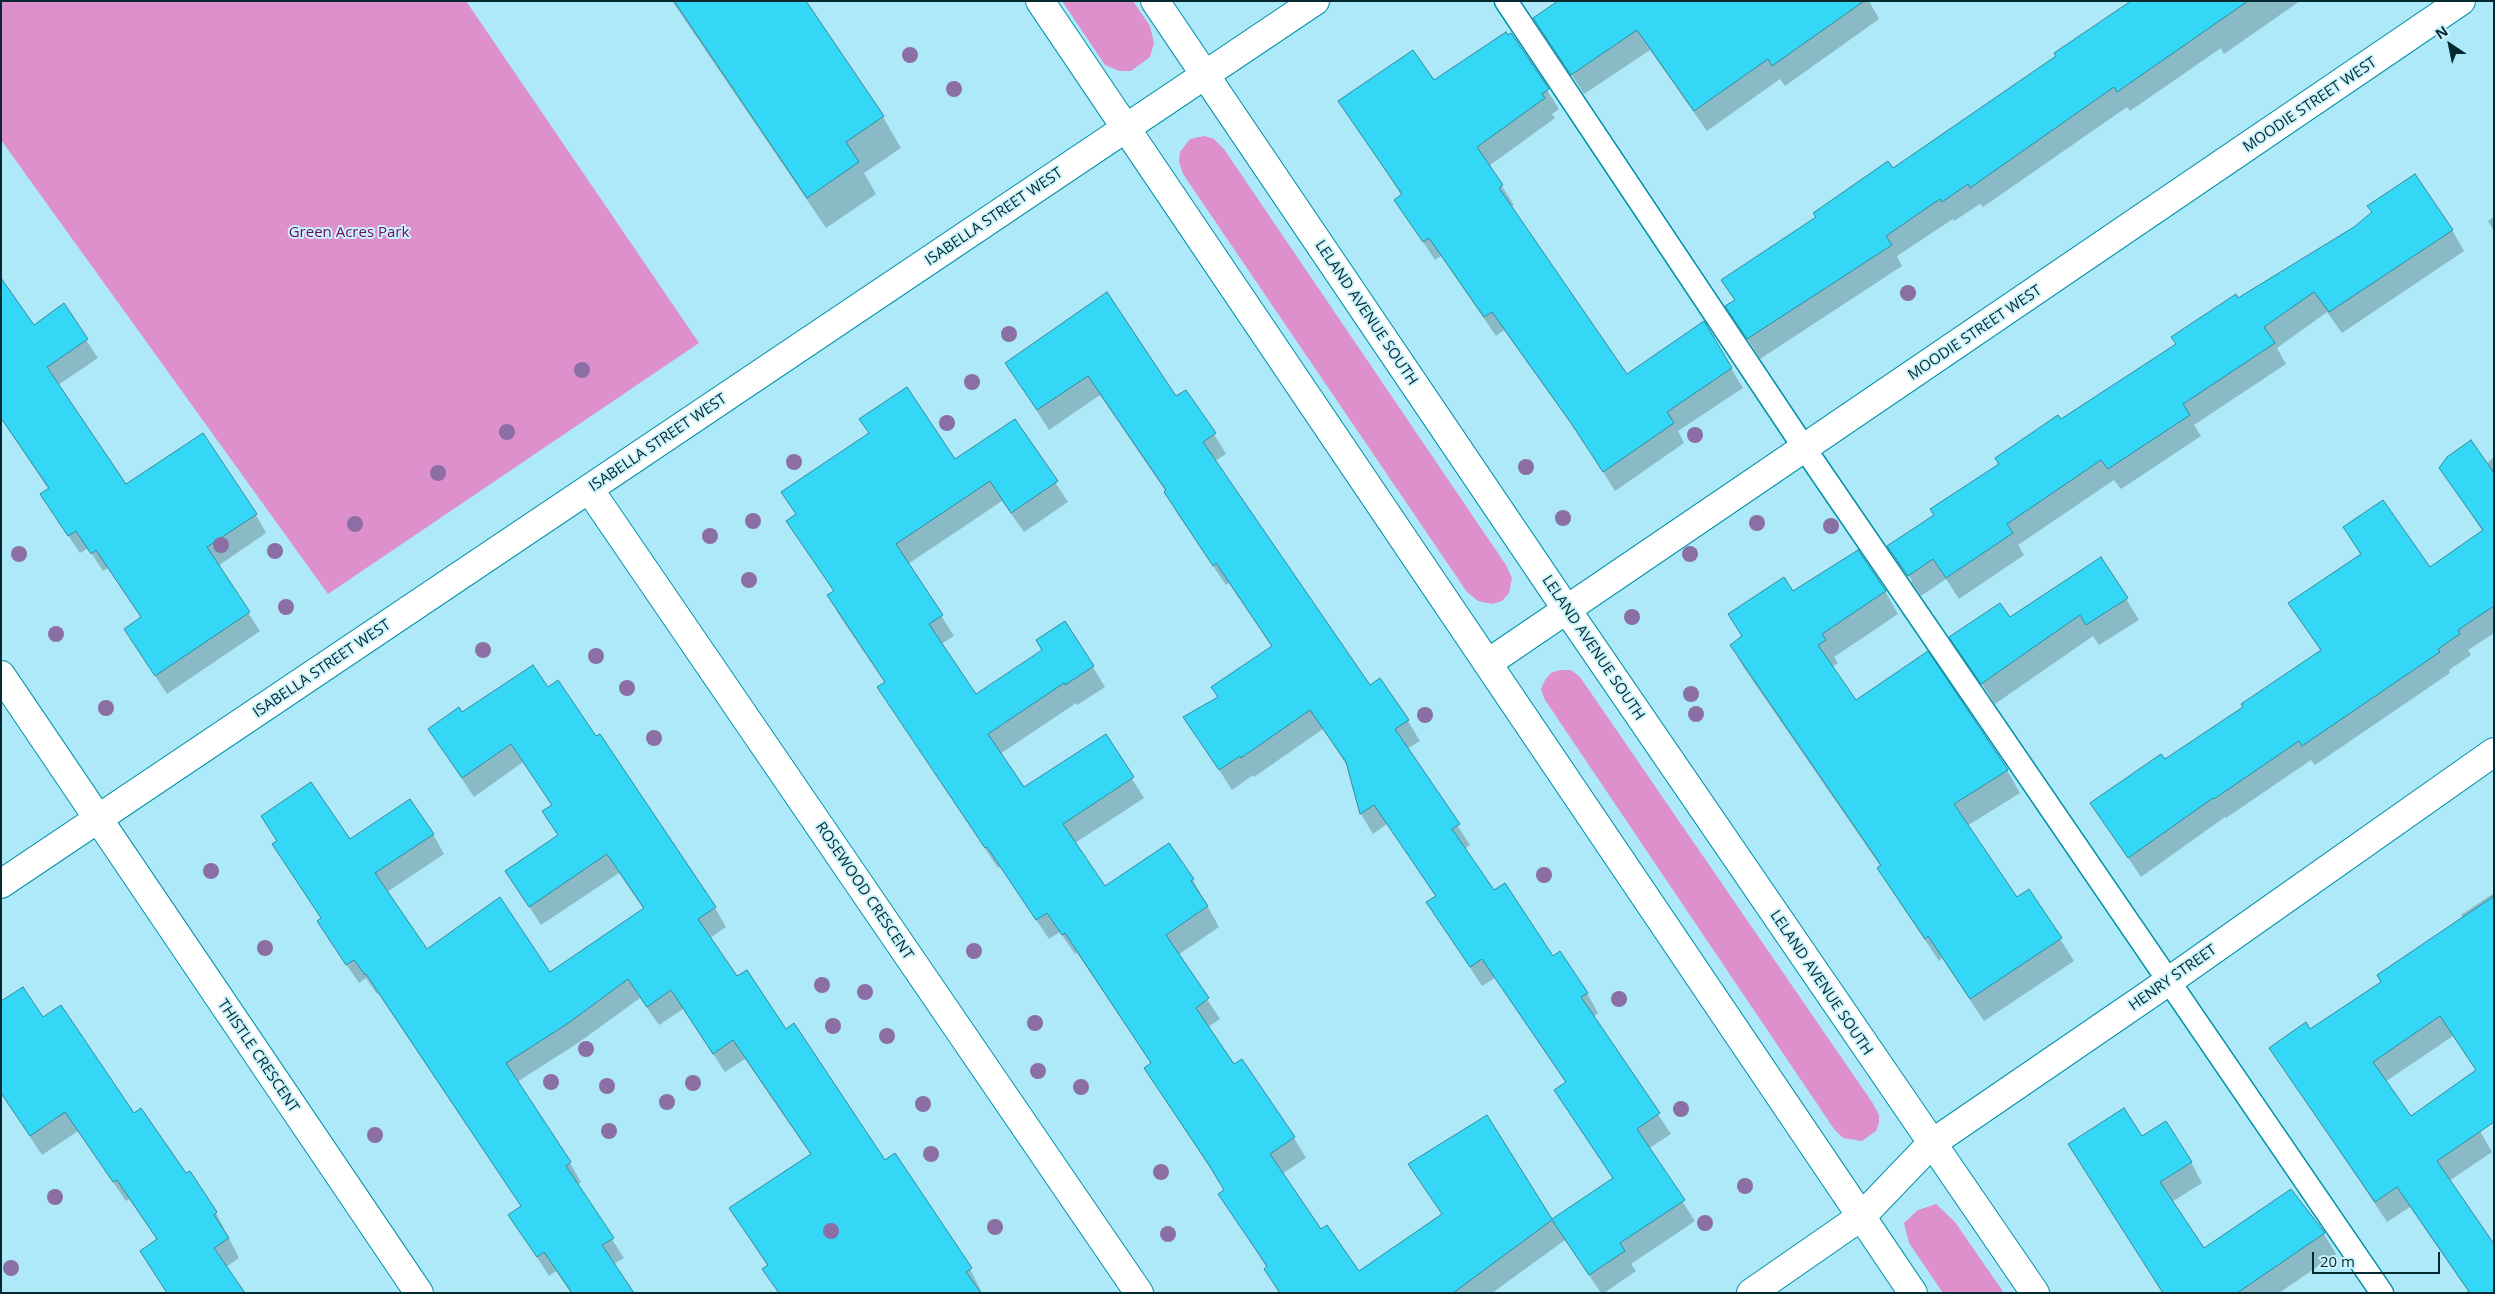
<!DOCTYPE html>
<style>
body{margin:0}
#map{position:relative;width:2495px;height:1294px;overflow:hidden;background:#ade9f8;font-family:"Open Sans",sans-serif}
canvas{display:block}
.frame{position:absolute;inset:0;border:2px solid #042931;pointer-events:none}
.north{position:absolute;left:2425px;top:20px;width:50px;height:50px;-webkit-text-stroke:4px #cbf3fc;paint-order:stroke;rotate:326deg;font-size:14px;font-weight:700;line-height:20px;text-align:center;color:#042931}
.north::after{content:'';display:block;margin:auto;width:18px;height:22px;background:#042931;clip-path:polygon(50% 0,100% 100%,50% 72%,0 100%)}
.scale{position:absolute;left:2312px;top:1252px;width:128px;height:22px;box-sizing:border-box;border:2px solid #042931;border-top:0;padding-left:6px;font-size:15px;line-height:18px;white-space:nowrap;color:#042931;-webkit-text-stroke:4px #cbf3fc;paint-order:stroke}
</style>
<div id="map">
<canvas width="2495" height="1294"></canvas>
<div class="frame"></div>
<div class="north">N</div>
<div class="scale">20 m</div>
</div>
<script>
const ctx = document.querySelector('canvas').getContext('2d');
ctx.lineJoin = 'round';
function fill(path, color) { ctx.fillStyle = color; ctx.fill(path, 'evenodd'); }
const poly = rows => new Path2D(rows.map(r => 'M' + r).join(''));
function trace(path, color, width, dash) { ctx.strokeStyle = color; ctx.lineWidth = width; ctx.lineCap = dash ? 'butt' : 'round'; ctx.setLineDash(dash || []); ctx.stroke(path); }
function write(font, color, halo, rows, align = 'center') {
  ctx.font = font + ' "Open Sans",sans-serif'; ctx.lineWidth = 4; ctx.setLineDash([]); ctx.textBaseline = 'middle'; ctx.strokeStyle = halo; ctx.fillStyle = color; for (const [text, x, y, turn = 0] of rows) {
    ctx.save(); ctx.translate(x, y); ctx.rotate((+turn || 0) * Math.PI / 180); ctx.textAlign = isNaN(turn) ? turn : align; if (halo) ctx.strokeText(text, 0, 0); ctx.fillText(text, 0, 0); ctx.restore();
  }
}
fill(poly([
 [1,1,466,1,699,343,328,594,1,140],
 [1062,1,1133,1,1150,26,1154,43,1150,57,1131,71,1119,71,1105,65],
 [1204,136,1214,139,1224,149,1506,565,1512,578,1509,593,1502,601,1492,604,1478,601,1467,592,1183,174,1179,162,1180,152,1190,139],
 [1560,670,1571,670,1580,677,1872,1102,1879,1115,1879,1123,1876,1131,1862,1141,1843,1138,1834,1129,1545,700,1541,689,1545,680,1551,673],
 [1936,1204,1955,1222,2004,1293,1943,1293,1909,1243,1904,1223,1918,1210]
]), '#de90cd');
fill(poly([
 [672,1,804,1,883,117,901,148,864,173,876,194,826,228],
 [1560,1,1869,1,1879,19,1785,86,1780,79,1707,131,1650,50,1584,94,1535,18],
 [2133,1,2300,1,2224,54,2221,48,2130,111,2127,107,1983,207,1980,204,1954,221,1953,219,1897,256,1902,266,1760,359,1727,306,1735,301,1723,281,1893,170,2058,56],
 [1511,34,1559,109,1552,114,1555,118,1489,166,1514,205,1510,207,1627,376,1731,368,1743,388,1678,431,1684,443,1615,491,1584,442,1504,330,1496,336,1441,256,1435,260,1396,200,1402,196,1340,101,1434,82],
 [2494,217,2494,231,2488,221],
 [2452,230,2464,251,2342,333,2327,312,2277,348,2286,364,2194,425,2201,436,2121,489,2114,480,2018,545,2024,555,1959,599,1946,579,1921,596,1911,581,1912,580,1900,566,1889,546,1935,515,2000,464,2061,421,2177,345,2238,300],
 [1107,293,1176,398,1214,434,1226,454,1215,461,1370,686,1408,721,1420,741,1407,749,1470,845,1464,849,1493,892,1587,993,1598,1013,1593,1017,1671,1134,1648,1149,1695,1221,1631,1264,1636,1271,1604,1293,1601,1293,1565,1240,1492,1293,1279,1293,1265,1269,1267,1268,1220,1194,1225,1191,1222,1186,1145,1069,1152,1064,1077,953,1075,954,1060,932,1049,939,1000,866,998,868,891,707,885,683,840,616,828,596,834,592,788,521,797,515,783,492,955,461,1015,421,1068,502,1024,532,1002,501,908,564,954,636,941,644,976,696,1043,650,1065,623,1093,667,1105,687,1077,705,1076,703,1000,754,1024,789,1105,736,1144,798,1075,843,1105,887,1168,844,1193,880,1219,927,1178,955,1220,1019,1208,1027,1234,1066,1242,1061,1294,1138,1306,1158,1282,1174,1321,1231,1359,1273,1442,1215,1410,1164,1486,1116,1551,1221,1613,1179,1555,1090,1566,1083,1495,978,1482,986,1428,903,1436,897,1387,824,1373,834,1361,814,1348,767,1323,729,1254,777,1253,775,1232,790,1185,717,1219,698,1212,687,1272,647,1229,583,1226,585,1177,513,1166,492,1100,395,1049,430,1007,364],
 [63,305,98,358,58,385,125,485,256,515,266,533,218,566,260,631,167,694,125,630,142,619,108,568,103,571,88,548,80,553,53,513,49,490,1,418],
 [2494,457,2494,633,2468,650,2471,655,2449,670,2450,673,2315,765,2311,760,2226,818,2225,817,2141,877,2092,804,2165,761,2244,707,2321,651,2290,604,2361,555,2344,528,2429,569,2483,532,2441,469,2486,464],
 [2101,558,2139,620,2099,645,2093,636,1995,704,1951,637,2009,618],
 [1885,591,1898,614,1834,657,1838,663,1832,667,1855,702,2007,770,2020,793,1967,826,2016,899,2060,939,2074,961,1984,1021,1942,958,1939,961,1892,891,1878,868,1881,867,1744,668,1731,645,1743,637,1730,615,1793,593],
 [532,666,715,908,726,927,710,938,737,978,786,1030,885,1161,970,1269,982,1293,785,1293,730,1208,811,1155,745,1059,725,1072,683,1009,659,1025,640,998,578,1043,517,1082,570,1163,581,1182,577,1185,624,1258,614,1264,632,1293,571,1293,556,1271,549,1276,510,1215,522,1207,378,993,377,994,366,978,359,983,330,941,318,922,322,920,274,845,433,834,444,854,387,892,427,951,550,974,644,910,619,873,541,925,506,871,559,836,552,806,523,762,474,797,429,729,462,714],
 [2494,893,2494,1097,2453,1036,2385,1082,2410,1118,2480,1131,2492,1152,2449,1181,2494,1293,2465,1293,2468,1291,2410,1207,2387,1222,2271,1048,2310,1031,2383,982,2463,918,2461,915],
 [43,1019,134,1115,186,1175,189,1173,216,1213,239,1258,226,1267,158,1240,129,1199,126,1201,78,1131,42,1155,1,1093],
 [2142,1138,2191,1162,2202,1183,2172,1202,2204,1250,2291,1191,2324,1234,2336,1254,2279,1293,2163,1293,2082,1165]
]), '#0003');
const building = poly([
 [674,1,806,1,884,116,846,142,859,162,807,198,674,1],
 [1558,1,1864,1,1772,66,1768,59,1694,111,1637,30,1571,75,1533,18,1558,1],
 [2131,1,2248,1,2117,92,2114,87,1970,188,1968,184,1942,202,1940,199,1886,236,1892,245,1747,339,1725,306,1735,300,1721,280,1816,217,1813,213,1888,161,1893,168,2056,56,2054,53,2131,1],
 [1506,32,1508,35,1511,33,1549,89,1542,94,1545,98,1477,147,1503,185,1499,188,1627,374,1704,321,1732,368,1667,412,1674,423,1603,472,1571,423,1492,312,1484,317,1429,238,1423,242,1394,200,1402,194,1338,101,1413,50,1434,80,1506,32],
 [2415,174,2453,230,2329,312,2314,292,2264,327,2275,343,2183,404,2190,415,2108,469,2101,460,2007,524,2013,533,1946,578,1933,559,1908,576,1887,546,1934,515,1930,509,1999,464,1995,458,2058,415,2061,419,2176,344,2171,337,2236,294,2238,298,2354,227,2372,212,2367,206,2415,174],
 [1,278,34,325,64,303,88,339,47,367,126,484,203,433,257,514,207,547,250,612,155,676,124,629,141,617,96,550,91,554,76,531,68,536,40,494,49,488,1,418,1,278],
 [1107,292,1176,396,1186,390,1216,433,1203,442,1370,685,1380,678,1409,720,1395,729,1460,824,1452,829,1494,890,1505,883,1553,956,1560,951,1588,993,1581,997,1660,1113,1637,1129,1685,1200,1620,1243,1625,1251,1589,1275,1552,1220,1453,1293,1280,1293,1264,1269,1267,1266,1218,1194,1224,1190,1209,1165,1144,1068,1151,1063,1065,933,1062,935,1047,913,1036,920,987,847,985,848,877,687,885,682,827,595,834,591,786,521,796,514,781,492,869,433,859,419,907,387,955,459,1015,419,1058,481,1011,513,990,481,896,544,943,615,929,624,976,694,1042,650,1036,640,1065,621,1094,666,1065,685,1064,683,988,734,1024,787,1106,734,1134,777,1063,824,1105,886,1169,843,1194,879,1191,881,1208,906,1166,935,1209,998,1196,1008,1234,1064,1242,1059,1295,1137,1270,1154,1321,1229,1327,1225,1359,1271,1442,1214,1408,1164,1487,1115,1552,1219,1613,1178,1554,1090,1566,1082,1482,959,1470,967,1426,902,1436,896,1374,805,1360,814,1346,762,1310,710,1241,758,1240,756,1219,770,1183,717,1218,697,1211,687,1272,646,1216,563,1213,566,1164,492,1166,490,1088,376,1037,410,1005,363,1107,292],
 [2471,440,2494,473,2494,606,2458,630,2460,634,2438,649,2440,652,2302,746,2299,741,2214,799,2213,798,2128,858,2090,803,2161,754,2165,759,2243,707,2241,704,2321,650,2288,603,2361,554,2343,527,2383,500,2430,567,2483,530,2439,468,2447,457,2471,440],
 [1858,550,1886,591,1822,634,1826,640,1818,645,1856,700,1928,651,2008,770,1954,804,2017,897,2029,889,2062,938,1970,999,1928,936,1925,939,1877,868,1881,865,1730,645,1742,636,1728,614,1784,577,1793,591,1858,550],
 [2101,557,2128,598,2086,625,2080,615,1981,684,1949,637,2000,603,2010,617,2101,557],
 [533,665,548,687,558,680,596,736,600,734,716,907,698,919,737,976,747,970,786,1029,794,1023,885,1160,895,1153,972,1268,966,1272,981,1293,779,1293,762,1269,768,1265,729,1208,811,1154,733,1040,713,1054,671,990,647,1007,628,979,567,1024,506,1063,571,1162,566,1166,614,1238,602,1245,634,1293,572,1293,544,1252,537,1257,508,1215,521,1206,366,974,365,975,354,960,346,965,317,921,321,918,272,844,277,841,261,816,311,782,350,839,410,799,434,834,375,873,427,949,500,897,550,972,644,908,607,854,529,907,505,871,558,835,542,811,552,805,511,744,462,778,428,729,459,707,462,712,533,665],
 [2494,896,2494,1122,2437,1161,2494,1244,2494,1293,2470,1293,2397,1187,2375,1202,2269,1048,2306,1022,2310,1029,2381,982,2377,975,2494,896],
 [2440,1016,2476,1070,2411,1116,2373,1062,2440,1016],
 [23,987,43,1017,61,1005,134,1113,141,1108,186,1173,190,1171,217,1212,214,1215,229,1238,214,1248,245,1293,167,1293,140,1251,157,1239,117,1180,113,1182,65,1112,30,1136,1,1093,1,1001,23,987],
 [2124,1108,2142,1136,2166,1121,2192,1162,2160,1182,2204,1248,2291,1189,2325,1233,2237,1293,2163,1293,2068,1144,2124,1108]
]);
fill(building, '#35d7f7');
trace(building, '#348a9c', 1);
const lane = poly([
 [1506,1,1805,449,2382,1293]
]);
const street = poly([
 [1040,1,1913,1293],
 [1155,1,1567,610,2035,1293],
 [589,489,1139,1293],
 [1488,663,2461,1],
 [1,675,419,1293],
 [1,884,1315,1],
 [1751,1293,1862,1216,1931,1144,2169,981,2494,752]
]);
trace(lane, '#0392aa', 25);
trace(street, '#0392aa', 30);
trace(lane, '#fff', 22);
trace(street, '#fff', 28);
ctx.fillStyle = '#8a6ea4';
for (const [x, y] of [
 [910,55],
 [954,89],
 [1908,293],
 [1009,334],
 [582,370],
 [972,382],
 [947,423],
 [507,432],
 [1695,435],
 [794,462],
 [1526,467],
 [438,473],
 [1563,518],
 [753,521],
 [1757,523],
 [355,524],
 [1831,526],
 [710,536],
 [221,545],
 [275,551],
 [19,554],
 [1690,554],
 [749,580],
 [286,607],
 [1632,617],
 [56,634],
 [483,650],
 [596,656],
 [627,688],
 [1691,694],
 [106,708],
 [1696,714],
 [1425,715],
 [654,738],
 [211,871],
 [1544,875],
 [265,948],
 [974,951],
 [822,985],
 [865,992],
 [1619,999],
 [1035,1023],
 [833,1026],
 [887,1036],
 [586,1049],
 [1038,1071],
 [551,1082],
 [693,1083],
 [607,1086],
 [1081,1087],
 [667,1102],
 [923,1104],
 [1681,1109],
 [609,1131],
 [375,1135],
 [931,1154],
 [1161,1172],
 [1745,1186],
 [55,1197],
 [1705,1223],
 [995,1227],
 [831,1231],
 [1168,1234],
 [11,1268]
]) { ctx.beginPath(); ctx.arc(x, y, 8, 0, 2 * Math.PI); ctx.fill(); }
write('15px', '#042931', '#cbf3fc', [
 ["MOODIE STREET WEST",2310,105,-34],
 ["ISABELLA STREET WEST",994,217,-34],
 ["LELAND AVENUE SOUTH",1366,313,56],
 ["MOODIE STREET WEST",1975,333,-34],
 ["ISABELLA STREET WEST",658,443,-34],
 ["LELAND AVENUE SOUTH",1593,648,56],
 ["ISABELLA STREET WEST",322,669,-34],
 ["ROSEWOOD CRESCENT",864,891,56],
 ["HENRY STREET",2173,978,-35],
 ["LELAND AVENUE SOUTH",1821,983,56],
 ["THISTLE CRESCENT",258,1056,56]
]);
write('15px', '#6d0a60', '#cbf3fc', [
 ["Green Acres Park",349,233]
]);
</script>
